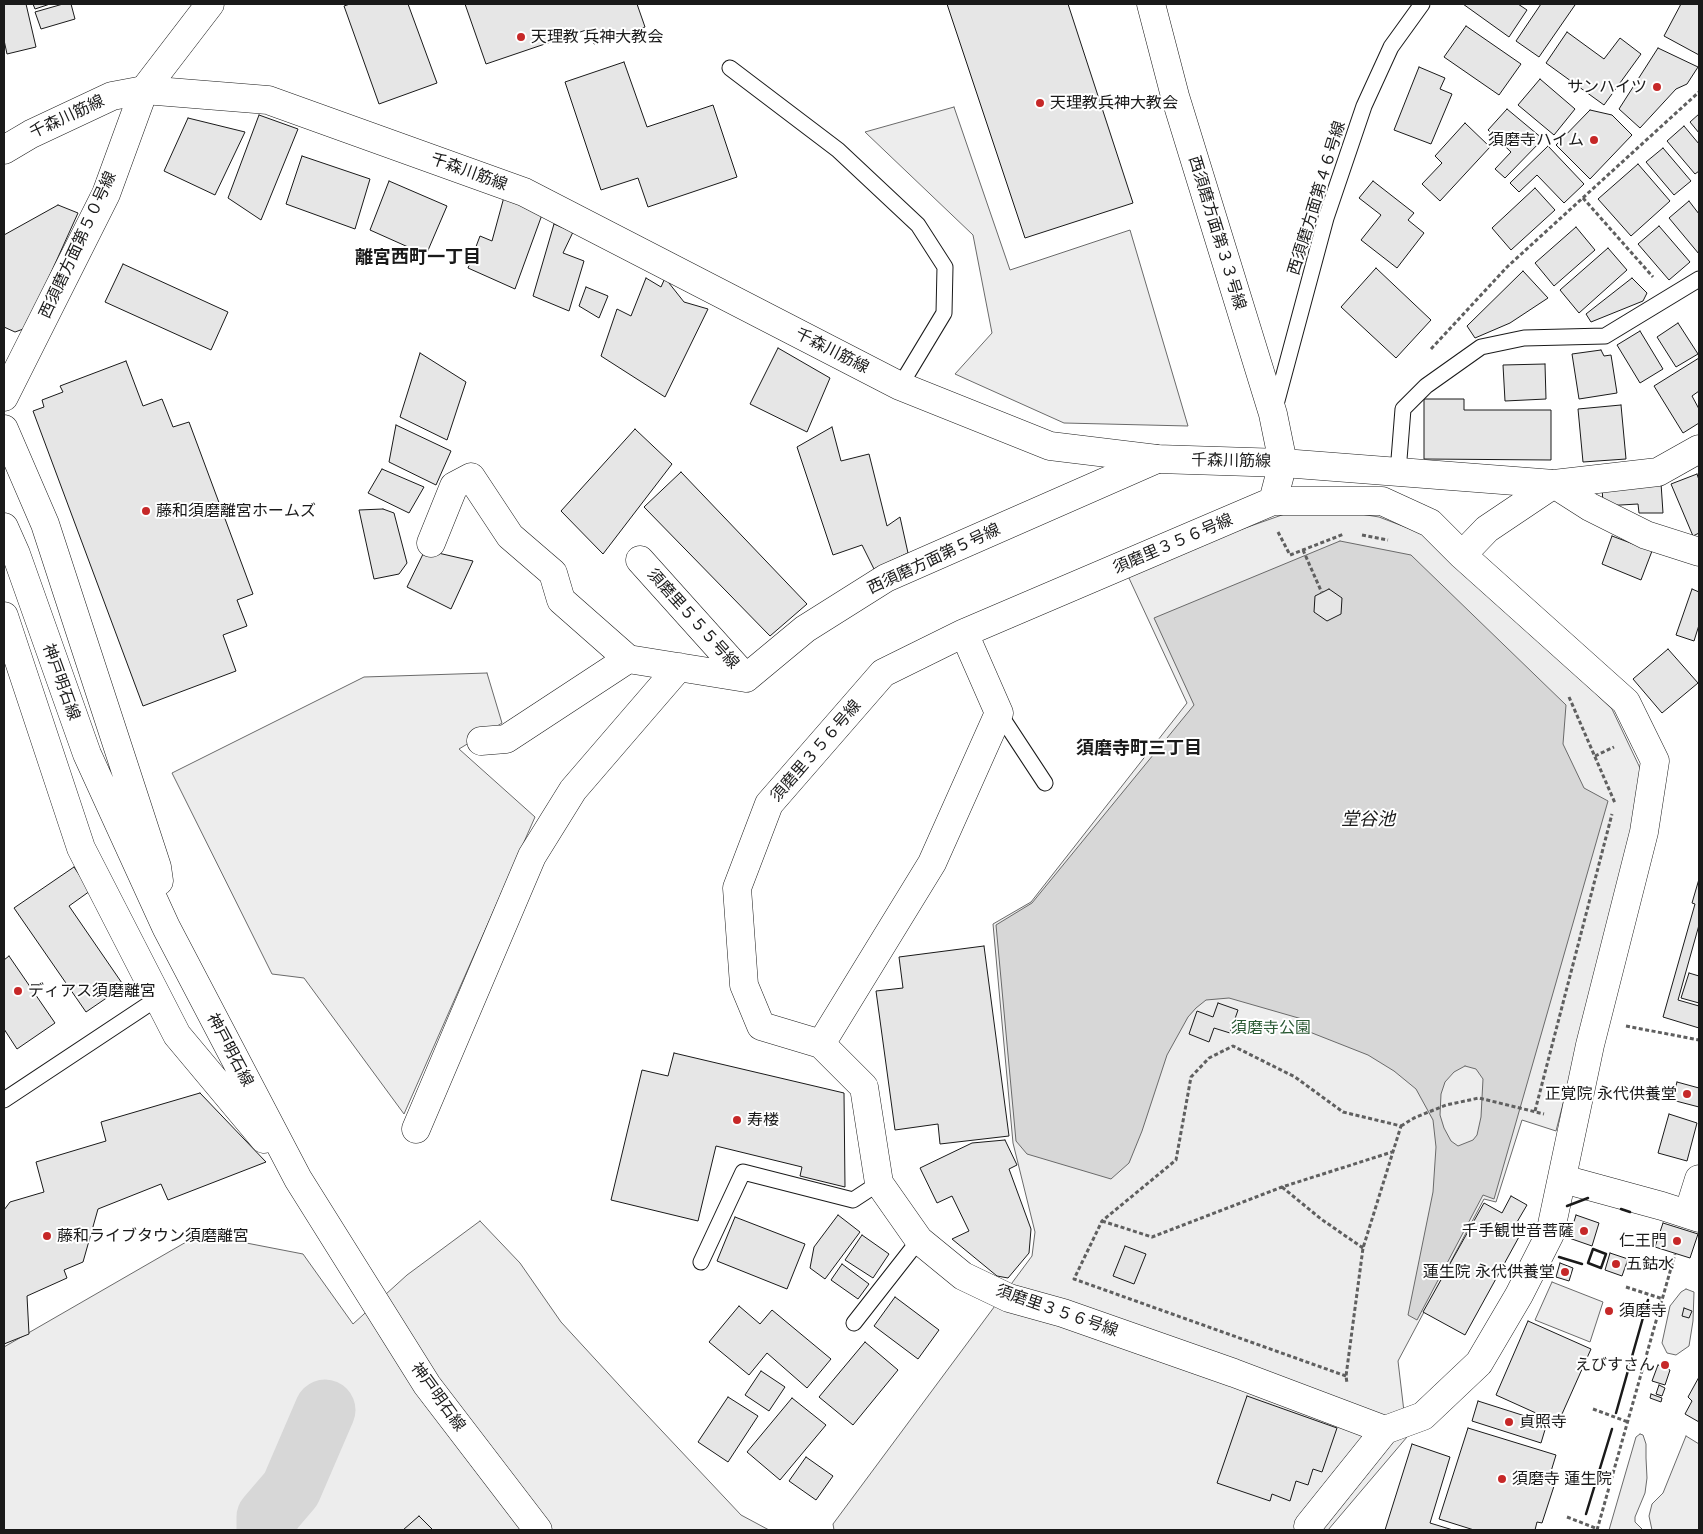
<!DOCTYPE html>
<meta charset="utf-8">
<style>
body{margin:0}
#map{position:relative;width:1703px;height:1534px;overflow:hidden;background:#fff;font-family:Montserrat,sans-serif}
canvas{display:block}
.frame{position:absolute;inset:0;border:5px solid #1a1a1a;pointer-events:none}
</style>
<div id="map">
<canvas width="1703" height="1534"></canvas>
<div class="frame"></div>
</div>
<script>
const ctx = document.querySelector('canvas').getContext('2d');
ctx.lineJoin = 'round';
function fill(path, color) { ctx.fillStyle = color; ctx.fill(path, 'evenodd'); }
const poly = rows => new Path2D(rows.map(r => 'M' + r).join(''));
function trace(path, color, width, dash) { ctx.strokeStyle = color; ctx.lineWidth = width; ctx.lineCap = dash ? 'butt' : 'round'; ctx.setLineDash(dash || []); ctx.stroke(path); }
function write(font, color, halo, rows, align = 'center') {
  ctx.font = font + ' Montserrat,"Noto Sans JP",sans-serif'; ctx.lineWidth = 4; ctx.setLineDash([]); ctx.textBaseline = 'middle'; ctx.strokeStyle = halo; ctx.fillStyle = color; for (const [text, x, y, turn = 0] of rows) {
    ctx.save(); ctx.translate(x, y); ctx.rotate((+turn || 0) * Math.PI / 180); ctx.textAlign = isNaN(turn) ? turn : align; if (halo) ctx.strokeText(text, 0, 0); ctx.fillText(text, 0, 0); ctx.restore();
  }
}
const green = poly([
 [954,107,1010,270,1130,230,1188,426,1064,423,955,374,992,333,973,235,865,132,954,107],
 [1330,509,1379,517,1429,536,1612,709,1640,768,1635,823,1556,1131,1522,1120,1496,1202,1484,1199,1398,1361,1407,1437,1328,1530,834,1530,833,1524,1032,1256,1035,1232,1013,1143,993,924,1031,902,1187,703,1128,576,1228,534,1296,510,1330,509],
 [487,673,502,723,459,749,535,817,404,1114,304,978,272,974,172,773,364,677,487,673],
 [480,1221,520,1263,561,1322,630,1397,741,1515,769,1530,4,1530,4,1347,200,1234,303,1254,353,1324,407,1275,480,1221],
 [1552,1282,1603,1302,1590,1342,1535,1320,1552,1282],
 [1686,1289,1694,1292,1693,1321,1689,1346,1676,1355,1667,1353,1662,1343,1670,1306,1681,1292,1686,1289],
 [1640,1434,1643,1435,1646,1444,1646,1458,1647,1478,1645,1493,1635,1517,1635,1522,1643,1530,1609,1530,1636,1437,1640,1434],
 [1686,1436,1699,1444,1699,1530,1652,1530,1649,1516,1652,1504,1663,1493,1686,1436]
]);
fill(green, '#ededed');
trace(green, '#6a6a6a', 1);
const water = poly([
 [1340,541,1411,555,1566,705,1563,744,1584,788,1608,801,1494,1199,1483,1195,1417,1320,1408,1315,1433,1192,1436,1147,1433,1120,1416,1089,1394,1071,1368,1055,1302,1029,1302,1019,1229,998,1206,1000,1196,1008,1188,1017,1167,1055,1142,1131,1129,1163,1111,1179,1027,1154,1016,1141,996,925,1032,903,1194,705,1154,618,1340,541],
 [1465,1066,1476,1069,1483,1079,1481,1117,1477,1135,1473,1140,1458,1146,1451,1141,1444,1128,1440,1115,1441,1094,1445,1082,1454,1072,1465,1066]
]);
fill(water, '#d7d7d7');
trace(water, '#6a6a6a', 1);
trace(poly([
 [267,1530,267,1517,291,1489,325,1410]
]), '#d7d7d7', 61);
const building = poly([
 [4,4,26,4,36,47,7,54,4,40,4,4],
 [33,4,50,4,35,9,33,4],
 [63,4,71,4,75,19,41,29,35,12,63,4],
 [350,4,408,4,437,83,379,104,344,6,350,4],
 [465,4,637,4,645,27,594,44,589,29,486,64,465,4],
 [947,4,1068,4,1133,203,1025,238,947,4],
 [1463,4,1518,4,1527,10,1509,37,1463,4],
 [1541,4,1573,4,1575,5,1539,57,1516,41,1541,4],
 [1681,4,1699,4,1699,55,1664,36,1681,4],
 [1466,26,1521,64,1499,95,1444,57,1466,26],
 [1567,32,1604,59,1620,38,1641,54,1604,105,1546,63,1567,32],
 [1658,48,1698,67,1687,84,1676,89,1640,128,1619,109,1658,48],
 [624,62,647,127,713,105,737,177,648,207,638,178,601,190,565,82,624,62],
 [1419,67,1445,78,1440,89,1452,94,1431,144,1394,130,1419,67],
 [1540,79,1575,109,1554,135,1518,105,1540,79],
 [1507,109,1543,139,1505,178,1495,169,1511,152,1488,130,1507,109],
 [1590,110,1612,115,1632,135,1590,179,1556,145,1590,110],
 [1699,114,1699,133,1690,122,1699,114],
 [259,115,298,129,261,220,228,198,259,115],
 [188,118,245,132,215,195,164,171,188,118],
 [1465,123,1490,147,1440,201,1422,184,1442,163,1435,156,1465,123],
 [1684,126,1699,144,1699,171,1695,174,1667,141,1684,126],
 [1548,146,1584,184,1564,203,1537,175,1519,192,1510,183,1548,146],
 [1663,148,1691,181,1674,195,1646,162,1663,148],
 [302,156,370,179,355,229,286,204,302,156],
 [1638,164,1670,201,1631,236,1598,199,1638,164],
 [389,181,447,206,426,255,370,230,389,181],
 [1373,181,1414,213,1408,220,1424,233,1397,268,1361,240,1381,215,1359,198,1373,181],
 [1535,188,1555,210,1511,250,1492,228,1535,188],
 [504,197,543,212,515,289,468,268,480,236,492,241,504,197],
 [1689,201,1699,214,1699,254,1669,218,1689,201],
 [58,205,78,213,26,328,15,332,4,327,4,235,58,205],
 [554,224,573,232,563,253,584,261,569,311,533,296,554,224],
 [1659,226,1690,262,1669,280,1638,244,1659,226],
 [1576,227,1595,250,1554,286,1535,263,1576,227],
 [1608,248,1627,270,1579,313,1560,290,1608,248],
 [123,264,228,312,211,350,105,302,123,264],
 [1376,268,1431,320,1396,358,1341,307,1376,268],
 [1523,271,1548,298,1510,323,1475,338,1467,326,1523,271],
 [646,278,661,287,665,278,684,302,708,309,665,397,601,356,617,309,631,316,646,278],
 [1632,278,1647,293,1643,301,1591,322,1586,314,1632,278],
 [586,287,608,296,599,318,579,306,586,287],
 [1678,323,1698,354,1676,367,1657,337,1678,323],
 [1640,331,1663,369,1640,383,1617,345,1640,331],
 [778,348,830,378,807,432,750,404,778,348],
 [1601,350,1604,356,1611,355,1617,393,1579,399,1572,354,1601,350],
 [420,353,466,382,447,440,400,417,420,353],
 [1699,358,1699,391,1692,396,1699,409,1699,423,1683,433,1654,386,1699,358],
 [126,361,143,406,162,399,173,427,189,422,253,594,237,600,247,626,223,635,236,671,143,706,33,411,44,407,42,400,63,392,60,386,126,361],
 [1545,364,1546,399,1505,401,1503,365,1545,364],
 [1424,399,1464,399,1464,410,1551,410,1551,460,1424,459,1424,399],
 [1621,405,1626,459,1583,462,1578,409,1621,405],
 [396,425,451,451,436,485,389,462,396,425],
 [832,427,841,461,869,454,887,526,900,517,908,553,874,569,862,545,833,555,797,447,832,427],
 [635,429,672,464,603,554,561,511,635,429],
 [382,469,424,487,409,513,368,493,382,469],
 [681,472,807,604,770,636,644,507,681,472],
 [1697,474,1699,480,1699,533,1693,536,1671,484,1697,474],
 [1661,483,1663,513,1639,513,1638,504,1603,506,1602,485,1661,483],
 [383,509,394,513,407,563,399,574,374,579,359,510,383,509],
 [1612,536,1652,551,1641,580,1602,564,1612,536],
 [425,550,473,561,451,609,407,587,425,550],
 [1329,589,1342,598,1341,614,1327,621,1314,612,1315,596,1329,589],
 [1692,589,1699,592,1699,625,1694,641,1676,635,1692,589],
 [1668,649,1698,683,1662,713,1633,679,1668,649],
 [74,867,90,891,69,906,124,986,86,1012,14,908,74,867],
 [1699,879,1699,925,1678,1000,1699,1006,1699,1028,1663,1017,1695,904,1692,903,1699,879],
 [984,946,1009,1136,940,1144,938,1124,895,1130,876,991,903,988,899,957,984,946],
 [9,956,55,1023,17,1049,4,1029,4,960,9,956],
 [1689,973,1699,976,1699,1003,1681,998,1689,973],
 [1218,1003,1238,1010,1230,1033,1214,1028,1209,1042,1189,1034,1197,1011,1213,1017,1218,1003],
 [674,1053,844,1093,845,1187,800,1176,802,1167,716,1146,698,1221,611,1200,642,1070,668,1076,674,1053],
 [1677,1082,1699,1088,1699,1107,1672,1100,1677,1082],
 [200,1093,266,1162,168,1200,161,1184,98,1209,83,1262,64,1270,67,1278,27,1296,29,1334,4,1344,4,1210,10,1202,44,1192,36,1162,106,1141,101,1122,200,1093],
 [1669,1114,1697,1123,1687,1161,1658,1153,1669,1114],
 [1005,1140,1017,1165,1009,1169,1031,1229,1029,1253,1008,1278,997,1276,952,1239,969,1231,952,1196,937,1203,920,1168,972,1143,1005,1140],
 [1511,1196,1527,1205,1517,1222,1525,1226,1465,1335,1423,1312,1484,1203,1502,1213,1511,1196],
 [838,1215,860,1232,825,1279,810,1268,814,1247,838,1215],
 [1576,1215,1599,1223,1592,1246,1569,1238,1576,1215],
 [735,1217,805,1244,787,1289,717,1261,735,1217],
 [1663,1223,1698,1234,1690,1258,1655,1247,1663,1223],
 [862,1235,889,1254,873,1278,845,1260,862,1235],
 [1125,1246,1146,1254,1134,1284,1113,1276,1125,1246],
 [1610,1253,1628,1259,1622,1276,1605,1270,1610,1253],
 [1560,1263,1573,1268,1569,1281,1556,1277,1560,1263],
 [842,1264,869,1284,858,1299,831,1280,842,1264],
 [895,1297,939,1330,918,1359,874,1326,895,1297],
 [739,1306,760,1324,772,1310,831,1359,807,1388,767,1353,749,1375,709,1342,739,1306],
 [1684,1308,1692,1311,1689,1318,1682,1316,1684,1308],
 [1528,1321,1591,1349,1558,1423,1496,1395,1528,1321],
 [865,1342,898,1370,853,1425,819,1397,865,1342],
 [1658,1365,1670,1370,1665,1385,1652,1381,1658,1365],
 [761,1371,785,1387,769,1411,745,1395,761,1371],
 [1699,1377,1699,1422,1685,1414,1692,1401,1688,1397,1699,1377],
 [1659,1385,1665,1388,1662,1396,1656,1394,1659,1385],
 [1651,1394,1662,1398,1661,1402,1650,1398,1651,1394],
 [1247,1396,1337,1428,1322,1472,1313,1469,1308,1485,1296,1481,1290,1501,1272,1494,1270,1501,1217,1483,1247,1396],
 [728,1397,758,1416,728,1462,698,1442,728,1397],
 [792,1398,826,1425,780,1480,747,1452,792,1398],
 [1478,1401,1547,1423,1541,1443,1472,1421,1478,1401],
 [1468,1428,1556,1455,1549,1478,1556,1480,1542,1523,1537,1522,1535,1530,1474,1530,1439,1519,1468,1428],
 [1412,1444,1450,1457,1430,1523,1453,1530,1385,1530,1412,1444],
 [806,1457,833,1476,816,1500,789,1481,806,1457],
 [419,1516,433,1530,403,1530,419,1516]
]);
fill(building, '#e6e6e6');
trace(building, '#1a1a1a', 1);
const lane = poly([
 [730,68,838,150,918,225,945,267,944,313,900,386],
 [1275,408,1326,218,1364,106,1391,47,1422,4],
 [1398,472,1403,409,1426,386,1481,347,1524,338,1605,336,1699,279],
 [999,713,1045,783],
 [4,1100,158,998],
 [701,1262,743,1172,853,1200,879,1183],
 [854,1323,919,1240]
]);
const street = poly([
 [1151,4,1175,96,1273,414,1283,463,1273,501],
 [4,397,106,194,144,90,210,4],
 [431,543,454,486,471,477,510,536,553,573,561,600,628,659],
 [1462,555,1487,529,1554,484,1590,507,1646,535,1699,552],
 [640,560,746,678],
 [481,741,506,739,628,659,746,678,805,629,886,578,1157,459],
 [821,1044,932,863,999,713,964,633],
 [416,1129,532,856,573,790,679,667],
 [1563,1179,1662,1206,1699,1218],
 [1688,1214,1699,1179],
 [1308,1526,1385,1430,1423,1416,1479,1363,1519,1295,1550,1234,1590,1045,1644,832,1655,761,1626,702,1462,555,1430,523,1382,501,1273,501,964,633,883,673,769,804,737,888,744,985,761,1026,821,1044,864,1087,879,1183,919,1240,963,1276,1009,1298,1063,1313,1234,1373,1385,1430]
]);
const secondary = poly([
 [4,150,31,134,112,96,144,90,268,100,524,192,900,386,1050,446,1157,459,1283,463,1554,484,1658,472,1699,449]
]);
const primary = poly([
 [4,429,45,524,157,867,159,881],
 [4,527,16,554,87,754,166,927,298,1179,427,1385,538,1530],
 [4,616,81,848,177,1035,264,1139]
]);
trace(lane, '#1a1a1a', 17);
trace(street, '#1a1a1a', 29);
trace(secondary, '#1a1a1a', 29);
trace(primary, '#1a1a1a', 29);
trace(poly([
 [1583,198,1653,277],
 [1431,349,1507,267,1699,92],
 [1278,532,1290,555,1344,534],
 [1362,535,1388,540],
 [1303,550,1322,593],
 [1569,697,1615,803],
 [1595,756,1614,747],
 [1626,1026,1699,1040],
 [1535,1111,1612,814],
 [1401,1126,1414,1118,1446,1105,1479,1098,1544,1114],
 [1282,1187,1321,1219,1363,1248],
 [1102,1221,1152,1237,1282,1187,1392,1152],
 [1626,1287,1663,1299],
 [1346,1376,1074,1279,1102,1221,1176,1160,1191,1077,1209,1058,1233,1046,1295,1077,1343,1112,1401,1126,1363,1248,1346,1376,1347,1383],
 [1593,1409,1628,1422],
 [1567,1517,1598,1529],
 [1597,1530,1675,1254]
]), '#5f5f5f', 3, [4, 2.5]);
trace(lane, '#fff', 15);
trace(street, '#fff', 28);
trace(secondary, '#fff', 28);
trace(primary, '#fff', 28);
trace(poly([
 [1567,1206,1588,1198],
 [1621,1209,1630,1212],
 [1593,1249,1606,1254,1601,1268,1588,1263,1593,1249],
 [1559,1257,1582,1264],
 [1616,1413,1648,1300],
 [1586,1514,1612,1429]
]), '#1a1a1a', 2.5);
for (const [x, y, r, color] of [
 [521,37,5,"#c62828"],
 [1657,87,5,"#c62828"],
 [1040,103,5,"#c62828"],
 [1594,140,5,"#c62828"],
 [146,511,5,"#c62828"],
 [18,991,5,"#c62828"],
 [1687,1094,5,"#c62828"],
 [737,1120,5,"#c62828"],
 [1584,1231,5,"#c62828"],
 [47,1236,5,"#c62828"],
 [1677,1241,5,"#c62828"],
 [1616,1264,5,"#c62828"],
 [1565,1272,5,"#c62828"],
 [1609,1311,5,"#c62828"],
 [1665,1365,5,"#c62828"],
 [1509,1422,5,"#c62828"],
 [1502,1479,5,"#c62828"]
]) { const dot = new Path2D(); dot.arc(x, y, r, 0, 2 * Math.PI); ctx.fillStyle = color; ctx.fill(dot); trace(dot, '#fff', 2); }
write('16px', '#1a1a1a', '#fff', [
 ["天理教 兵神大教会",531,37],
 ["サンハイツ",1647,87,"right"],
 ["天理教兵神大教会",1050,103],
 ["須磨寺ハイム",1584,140,"right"],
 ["藤和須磨離宮ホームズ",156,511],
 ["ディアス須磨離宮",28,991],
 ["正覚院 永代供養堂",1677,1094,"right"],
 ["寿楼",747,1120],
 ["千手観世音菩薩",1574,1231,"right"],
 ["藤和ライブタウン須磨離宮",57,1236],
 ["仁王門",1667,1241,"right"],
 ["五鈷水",1626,1264],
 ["蓮生院 永代供養堂",1555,1272,"right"],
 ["須磨寺",1619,1311],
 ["えびすさん",1655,1365,"right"],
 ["貞照寺",1519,1422],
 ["須磨寺 蓮生院",1512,1479]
], 'left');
write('16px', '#1a1a1a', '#fff', [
 ["千森川筋線",67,117,-25],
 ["千森川筋線",469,172,20],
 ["西須磨方面第４６号線",1317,198,-73],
 ["西須磨方面第３３号線",1217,233,73],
 ["西須磨方面第５０号線",78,245,-65],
 ["千森川筋線",832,351,27],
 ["千森川筋線",1231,461,1],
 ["須磨里３５６号線",1173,544,-23],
 ["西須磨方面第５号線",934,559,-25],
 ["須磨里５５５号線",693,619,48],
 ["神戸明石線",61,682,70],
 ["須磨里３５６号線",816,751,-49],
 ["神戸明石線",230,1050,62],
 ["須磨里３５６号線",1057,1311,19],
 ["神戸明石線",438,1397,54]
]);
write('16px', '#2b5a34', '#fff', [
 ["須磨寺公園",1271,1028]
]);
write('bold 18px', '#1a1a1a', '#fff', [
 ["離宮西町一丁目",418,258],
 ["須磨寺町三丁目",1139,749]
]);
write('italic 18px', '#1a1a1a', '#fff', [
 ["堂谷池",1368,820]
]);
</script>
